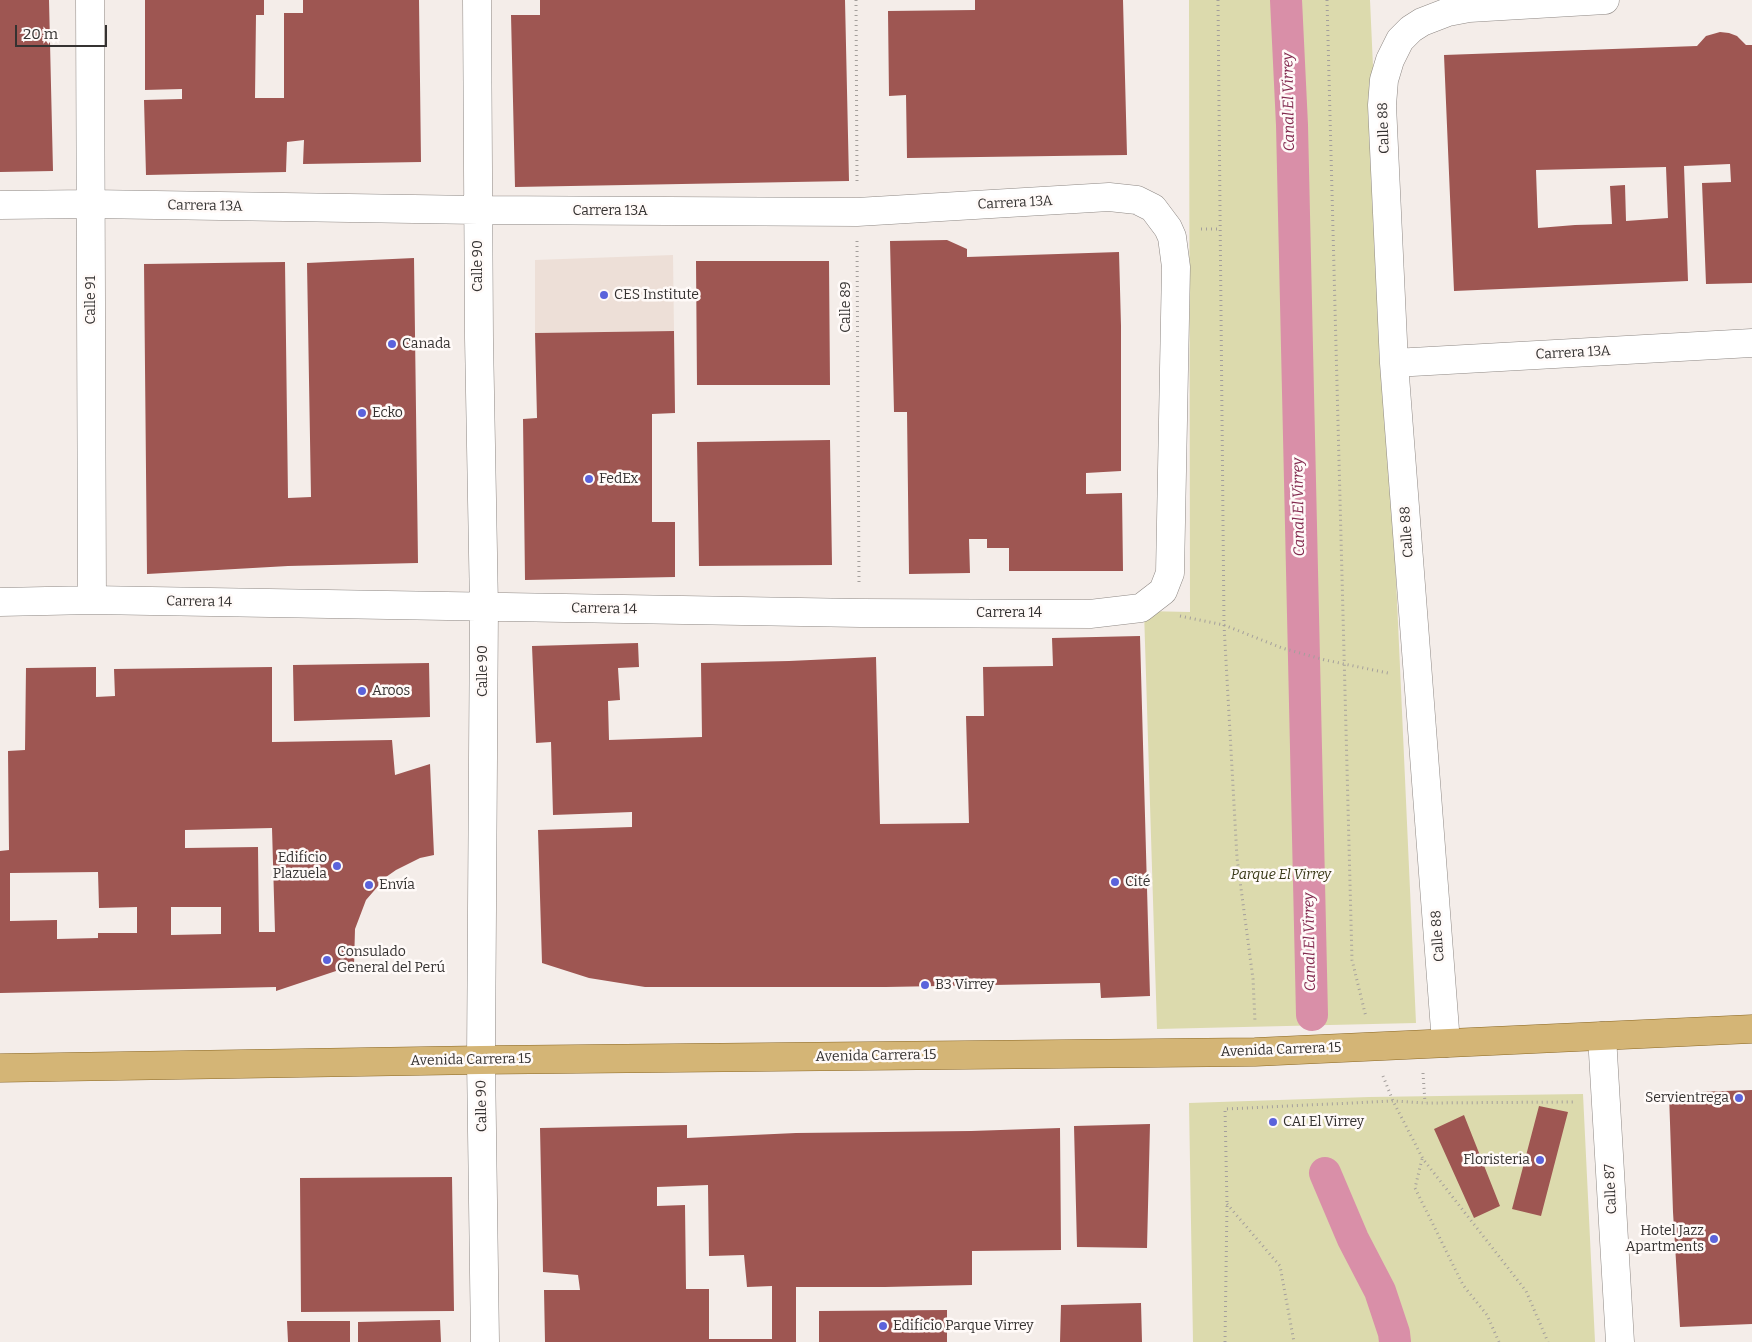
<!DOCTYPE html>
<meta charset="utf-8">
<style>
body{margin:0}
#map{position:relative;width:1752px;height:1342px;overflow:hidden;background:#f4ede9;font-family:Bitter,serif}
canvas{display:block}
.scale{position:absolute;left:15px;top:25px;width:92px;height:22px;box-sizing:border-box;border:2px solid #353231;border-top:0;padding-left:6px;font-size:15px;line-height:18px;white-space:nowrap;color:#353231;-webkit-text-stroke:4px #fffaf8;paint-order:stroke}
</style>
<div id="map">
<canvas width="1752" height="1342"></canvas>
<div class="scale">20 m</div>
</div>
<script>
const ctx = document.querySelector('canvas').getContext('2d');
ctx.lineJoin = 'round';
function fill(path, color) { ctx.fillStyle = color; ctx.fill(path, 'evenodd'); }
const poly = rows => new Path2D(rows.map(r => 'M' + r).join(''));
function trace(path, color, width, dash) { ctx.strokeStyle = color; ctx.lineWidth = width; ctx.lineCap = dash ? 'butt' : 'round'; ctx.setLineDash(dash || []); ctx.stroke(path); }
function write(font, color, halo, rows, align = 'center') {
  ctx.font = font + ' Bitter,serif'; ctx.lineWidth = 5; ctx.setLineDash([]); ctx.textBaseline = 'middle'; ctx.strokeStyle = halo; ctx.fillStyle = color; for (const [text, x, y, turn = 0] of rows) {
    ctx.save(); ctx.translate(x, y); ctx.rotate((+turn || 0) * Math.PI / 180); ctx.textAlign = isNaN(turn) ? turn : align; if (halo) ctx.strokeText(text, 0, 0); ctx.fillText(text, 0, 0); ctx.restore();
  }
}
fill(poly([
 [673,255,674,331,535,333,535,260]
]), '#eddfd7');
fill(poly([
 [1189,0,1370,0,1416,1023,1157,1029,1144,611,1190,612],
 [1583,1094,1595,1342,1193,1342,1189,1103,1369,1097]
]), '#dcdaad');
trace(poly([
 [1286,0,1292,125,1312,1015],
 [1325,1173,1353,1239,1380,1291,1394,1333,1395,1342]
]), '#d98fa8', 32);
fill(poly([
 [0,0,49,0,53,171,0,172],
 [145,0,264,0,264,15,256,15,255,98,284,98,284,13,303,13,303,0,419,0,421,162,303,164,304,140,287,142,286,172,146,175,144,100,182,99,182,89,145,90],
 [540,0,845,0,849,181,515,187,511,15,540,15],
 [975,0,1123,0,1127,155,907,158,906,95,889,96,888,11,975,10],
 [1720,32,1729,33,1737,36,1746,45,1752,45,1752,283,1706,284,1702,183,1731,182,1730,164,1684,166,1688,281,1454,291,1444,55,1697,46,1706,36],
 [1666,167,1668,218,1626,221,1625,185,1610,186,1612,224,1575,225,1538,228,1536,170],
 [947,240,967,249,967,257,1119,252,1121,326,1121,471,1086,473,1086,494,1122,493,1123,571,1009,571,1009,548,987,548,987,539,969,539,970,573,909,574,907,412,894,412,890,241],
 [414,258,418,563,288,566,147,574,144,264,285,262,288,498,311,497,307,263],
 [696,261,829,261,830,385,697,385],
 [674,331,675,413,652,414,652,522,675,522,675,577,525,580,523,419,537,418,535,333],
 [830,440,832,565,699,566,697,442],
 [1140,636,1150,996,1101,998,1100,983,886,987,645,987,589,978,542,963,538,830,632,827,632,812,553,815,551,742,536,743,532,646,638,643,639,667,618,668,620,700,608,701,609,740,702,737,701,663,789,661,876,657,880,824,969,823,966,716,984,716,983,667,1053,666,1052,638],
 [429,663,430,717,294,721,293,665],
 [96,667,96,697,115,696,114,669,272,667,272,742,392,740,395,775,430,764,434,855,420,858,396,870,386,877,366,900,355,929,354,965,276,991,276,987,0,993,0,851,9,850,8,751,25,750,26,668],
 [272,828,275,932,259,932,258,847,185,848,185,830],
 [98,872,99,908,137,907,137,933,98,933,98,938,57,939,57,920,10,921,10,873],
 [171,907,221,907,221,934,171,935],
 [1752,1090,1752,1324,1680,1327,1673,1212,1669,1093],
 [1539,1106,1568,1112,1541,1216,1512,1209],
 [1464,1115,1500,1206,1474,1218,1434,1129],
 [1150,1124,1147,1248,1077,1247,1074,1126],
 [687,1125,687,1138,796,1133,971,1131,1060,1128,1061,1250,972,1251,972,1285,885,1287,796,1287,796,1342,545,1342,544,1290,580,1290,578,1275,543,1272,540,1128],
 [708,1185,709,1256,744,1255,747,1287,772,1286,772,1339,709,1339,709,1289,686,1289,685,1205,657,1206,657,1187],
 [452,1177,454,1311,301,1312,300,1178],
 [1141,1303,1142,1342,1060,1342,1061,1305],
 [947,1310,947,1342,819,1342,819,1311],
 [440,1320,441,1342,358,1342,358,1322],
 [287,1321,350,1321,350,1342,288,1342]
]), '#9e5652');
const minor = poly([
 [90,0,92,600],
 [477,0,479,338,484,607,481,1060,485,1342],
 [0,205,91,204,478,210,857,212,1109,197,1137,200,1153,208,1168,228,1172,237,1176,267,1170,573,1163,591,1141,608,1090,614,860,613,92,600,0,602],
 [1394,363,1752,343],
 [1602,1036,1620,1342],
 [1446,1043,1394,363,1382,105,1384,80,1390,60,1400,40,1411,29,1422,22,1448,12,1469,8,1605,0]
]);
const major = poly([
 [0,1068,481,1060,1255,1052,1752,1029]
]);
trace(minor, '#8e8884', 29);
trace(major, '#8a6723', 29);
trace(poly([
 [856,0,857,182],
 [1218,0,1224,625,1237,858,1253,979,1255,1022],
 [1327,0,1352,960,1366,1017],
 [1201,229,1220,229],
 [857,241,859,584],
 [1180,616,1224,625,1282,648,1325,660,1388,673],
 [1423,1073,1425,1103],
 [1383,1076,1393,1101,1423,1159,1526,1291,1548,1342],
 [1422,1159,1415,1188,1463,1285,1487,1315,1499,1342],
 [1227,1204,1280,1266,1294,1342],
 [1225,1342,1227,1204,1225,1109,1393,1101,1425,1103,1576,1102]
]), '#a49f9c', 3, [1, 4]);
trace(minor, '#fff', 28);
trace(major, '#d4b576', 28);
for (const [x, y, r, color] of [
 [604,295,5,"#5b63db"],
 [392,344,5,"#5b63db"],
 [362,413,5,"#5b63db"],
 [589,479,5,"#5b63db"],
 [362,691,5,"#5b63db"],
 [337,866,5,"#5b63db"],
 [1115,882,5,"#5b63db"],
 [369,885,5,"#5b63db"],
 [327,960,5,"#5b63db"],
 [925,985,5,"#5b63db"],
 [1739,1098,5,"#5b63db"],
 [1273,1122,5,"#5b63db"],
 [1540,1160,5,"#5b63db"],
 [1714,1239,5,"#5b63db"],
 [883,1326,5,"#5b63db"]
]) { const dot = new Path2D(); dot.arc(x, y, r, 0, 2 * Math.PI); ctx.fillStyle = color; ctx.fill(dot); trace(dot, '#fffaf8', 2); }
write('14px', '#353231', '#fffaf8', [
 ["Calle 88",1384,128,-92],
 ["Carrera 13A",1015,203,-3],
 ["Carrera 13A",205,206,1],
 ["Carrera 13A",610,211],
 ["Calle 90",478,266,-90],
 ["Calle 91",91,300,-90],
 ["Calle 89",846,307,-90],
 ["Carrera 13A",1573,353,-3],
 ["Calle 88",1407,532,-94],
 ["Carrera 14",199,602,1],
 ["Carrera 14",604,609,1],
 ["Carrera 14",1009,613],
 ["Calle 90",483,671,-90],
 ["Calle 88",1438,936,-94],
 ["Avenida Carrera 15",1281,1050,-2],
 ["Avenida Carrera 15",876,1056,-1],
 ["Avenida Carrera 15",471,1060,-1],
 ["Calle 90",482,1106,-91],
 ["Calle 87",1611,1189,-93]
]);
write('14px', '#353231', '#fffaf8', [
 ["CES Institute",614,295],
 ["Canada",402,344],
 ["Ecko",372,413],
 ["FedEx",599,479],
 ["Aroos",372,691],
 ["Edificio",327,858,"right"],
 ["Plazuela",327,874,"right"],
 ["Cité",1125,882],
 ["Envía",379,885],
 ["Consulado",337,952],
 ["General del Perú",337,968],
 ["B3 Virrey",935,985],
 ["Servientrega",1729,1098,"right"],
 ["CAI El Virrey",1283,1122],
 ["Floristeria",1530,1160,"right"],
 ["Hotel Jazz",1704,1231,"right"],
 ["Apartments",1704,1247,"right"],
 ["Edificio Parque Virrey",893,1326]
], 'left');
write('italic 14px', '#383716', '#fffaf8', [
 ["Parque El Virrey",1281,875]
]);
write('italic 15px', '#832b50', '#fffaf8', [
 ["Canal El Virrey",1289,102,-91],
 ["Canal El Virrey",1299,507,-91],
 ["Canal El Virrey",1310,942,-91]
]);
</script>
